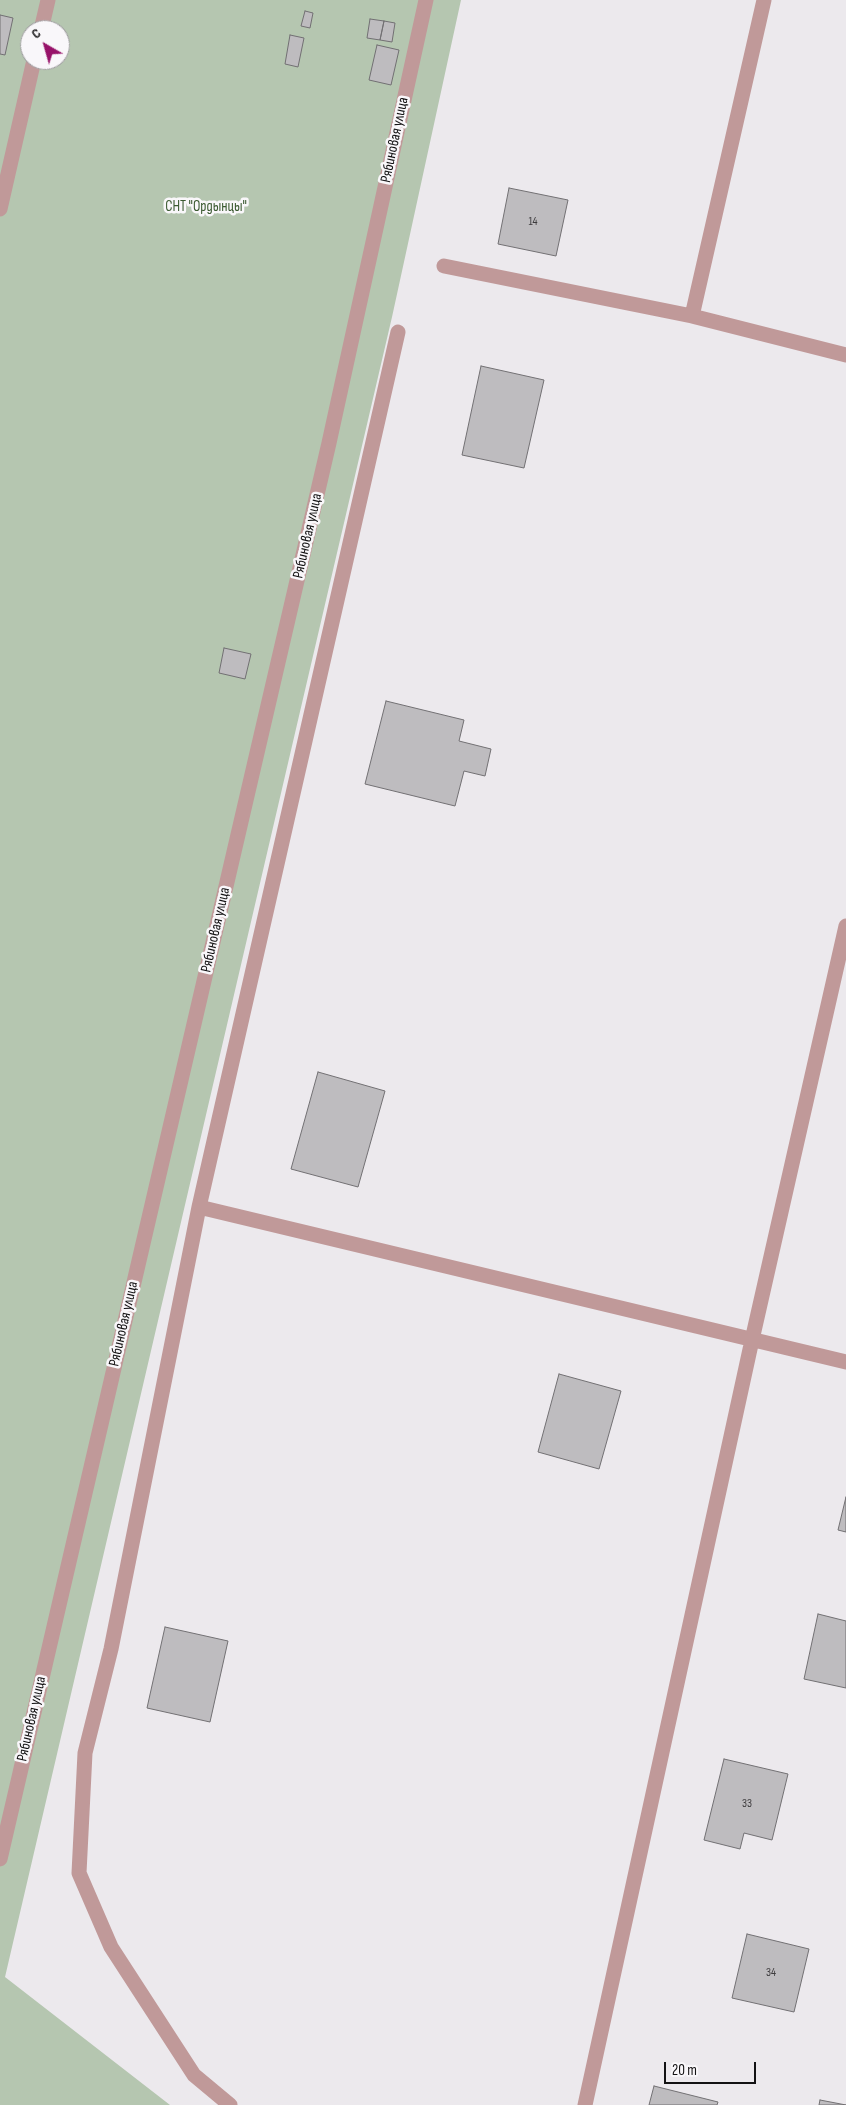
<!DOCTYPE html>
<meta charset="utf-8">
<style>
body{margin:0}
#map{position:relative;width:846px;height:2105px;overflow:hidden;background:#ece9ed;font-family:"Sofia Sans Condensed",sans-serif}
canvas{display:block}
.north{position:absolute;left:20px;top:20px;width:50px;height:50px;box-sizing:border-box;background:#f9f7fa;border:1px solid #9d9b9e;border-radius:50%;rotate:322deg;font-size:14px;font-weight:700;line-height:20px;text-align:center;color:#131213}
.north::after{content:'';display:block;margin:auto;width:18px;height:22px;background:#971269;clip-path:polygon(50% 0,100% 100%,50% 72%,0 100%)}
.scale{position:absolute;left:664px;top:2062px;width:92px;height:22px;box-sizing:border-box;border:2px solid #131213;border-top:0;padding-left:6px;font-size:15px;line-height:18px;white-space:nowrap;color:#131213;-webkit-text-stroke:4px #f9f7fa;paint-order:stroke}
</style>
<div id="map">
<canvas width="846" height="2105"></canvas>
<div class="north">С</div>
<div class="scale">20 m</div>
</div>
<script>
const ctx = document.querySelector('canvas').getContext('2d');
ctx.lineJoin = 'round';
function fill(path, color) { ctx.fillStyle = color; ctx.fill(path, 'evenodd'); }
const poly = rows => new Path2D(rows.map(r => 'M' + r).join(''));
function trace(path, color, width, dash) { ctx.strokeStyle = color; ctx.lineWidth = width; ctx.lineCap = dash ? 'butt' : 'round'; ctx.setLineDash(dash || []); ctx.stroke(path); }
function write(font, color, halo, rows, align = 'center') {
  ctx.font = font + ' "Sofia Sans Condensed",sans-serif'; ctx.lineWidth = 5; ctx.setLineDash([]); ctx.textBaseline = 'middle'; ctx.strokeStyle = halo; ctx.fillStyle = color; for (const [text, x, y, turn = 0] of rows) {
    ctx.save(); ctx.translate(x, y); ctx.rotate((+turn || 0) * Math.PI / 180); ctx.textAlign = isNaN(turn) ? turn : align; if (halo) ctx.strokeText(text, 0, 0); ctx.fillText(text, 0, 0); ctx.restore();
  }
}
fill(poly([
 [0,0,461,0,392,317,5,1977,170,2105,0,2105],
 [30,30,60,30,60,60,30,60]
]), '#b5c6b0');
const building = poly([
 [305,11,313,13,310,28,301,26,305,11],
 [0,15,13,18,5,55,0,54,0,15],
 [370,19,384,21,380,40,367,38,370,19],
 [384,21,395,23,392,42,380,40,384,21],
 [290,35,304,38,298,67,285,64,290,35],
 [377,45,399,50,391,85,369,80,377,45],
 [509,188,568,200,556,256,498,244,509,188],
 [481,366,544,380,524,468,462,455,481,366],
 [224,648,251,654,245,679,219,673,224,648],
 [386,701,464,720,459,741,491,749,485,776,464,771,455,806,365,784,386,701],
 [318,1072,385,1091,358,1187,291,1169,318,1072],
 [559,1374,621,1391,599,1469,538,1452,559,1374],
 [846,1497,846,1532,838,1530,846,1497],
 [818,1614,846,1621,846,1688,804,1679,818,1614],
 [165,1627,228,1641,210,1722,147,1708,165,1627],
 [724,1759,788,1774,772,1840,744,1833,740,1849,704,1840,724,1759],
 [747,1934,809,1949,794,2012,732,1998,747,1934],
 [654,2086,718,2102,717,2105,649,2105,654,2086],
 [820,2100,846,2105,819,2105,820,2100]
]);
fill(building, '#bebcbf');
trace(building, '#727073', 1);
trace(poly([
 [764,0,692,316,846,355],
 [41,30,48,0],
 [0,209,34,60],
 [444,266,692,316]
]), '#c09999', 15);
trace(poly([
 [199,1207,846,1362],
 [0,1859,329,443,426,0],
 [230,2105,194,2075,111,1947,79,1873,85,1753,111,1649,199,1207,398,332],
 [585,2105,752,1340,846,926]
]), '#c09999', 15);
write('12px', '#3e3c3e', null, [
 ["14",533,222],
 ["33",747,1804],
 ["34",771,1973]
]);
write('15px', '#131213', '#f9f7fa', [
 ["Рябиновая улица",395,140,-78],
 ["Рябиновая улица",308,536,-77],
 ["Рябиновая улица",216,930,-77],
 ["Рябиновая улица",124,1324,-77],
 ["Рябиновая улица",32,1719,-77]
]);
write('15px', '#3b5a31', '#f9f7fa', [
 ["СНТ \"Ордынцы\"",206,207]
]);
</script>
